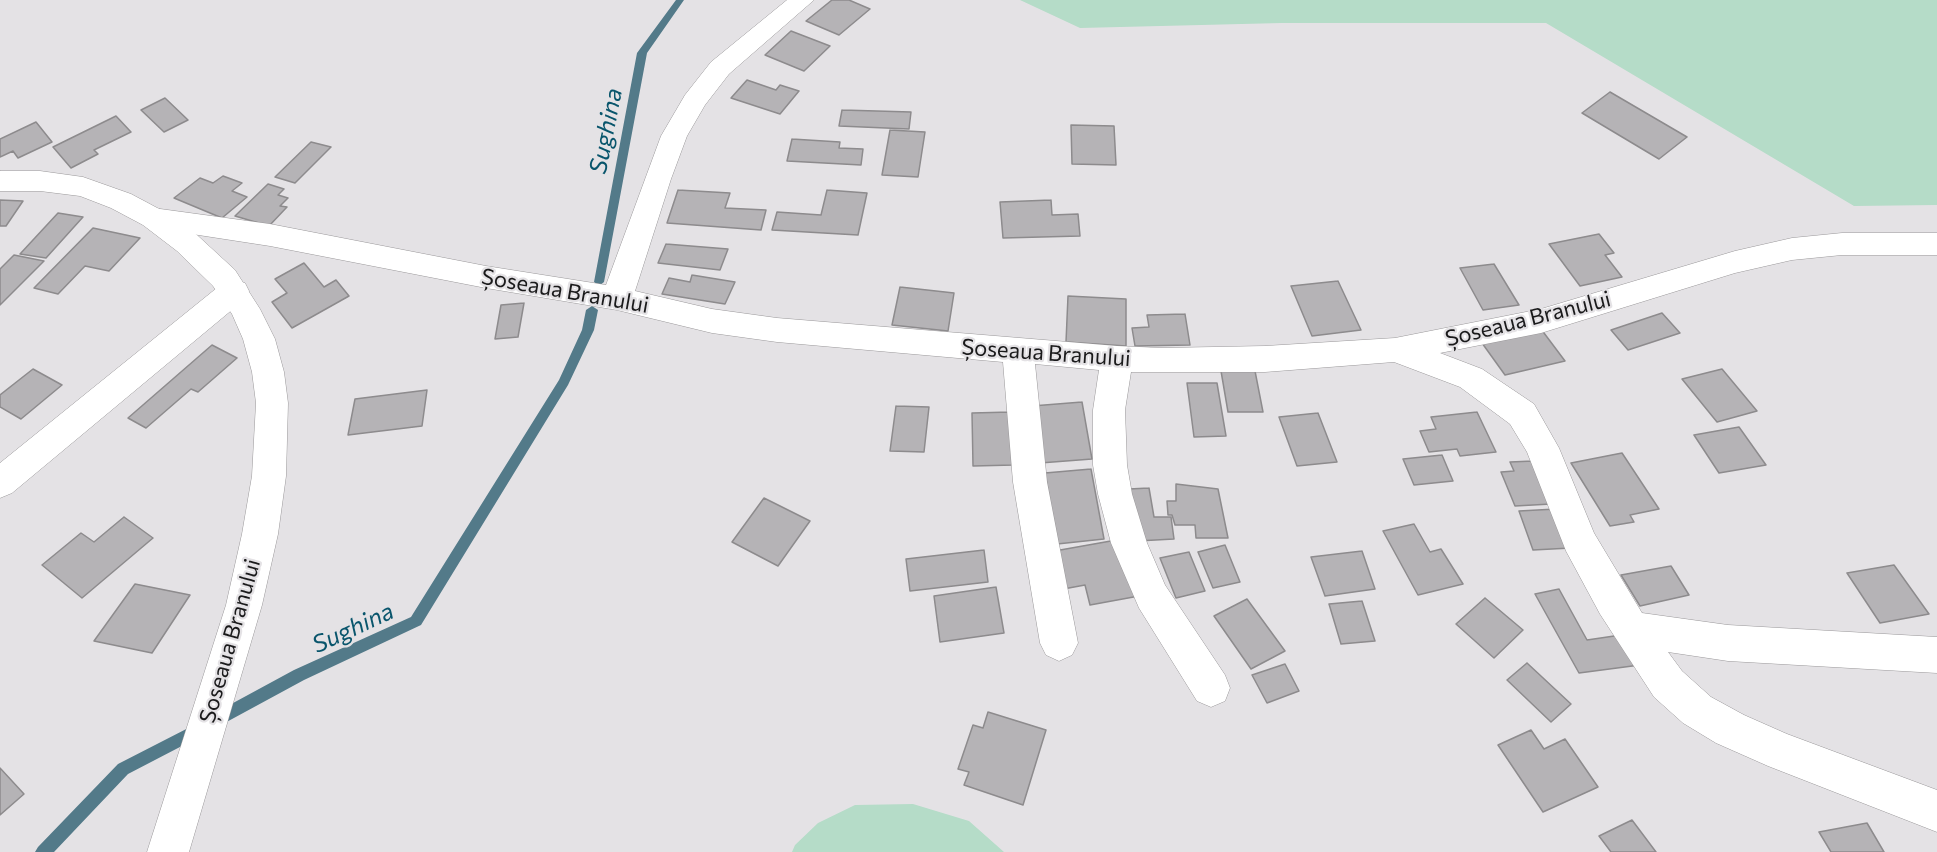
<!DOCTYPE html>
<meta charset="utf-8">
<style>
body{margin:0}
canvas{display:block;background:#e4e2e5}
</style>
<canvas width="1937" height="852"></canvas>
<script>
const ctx = document.querySelector('canvas').getContext('2d');
ctx.lineJoin = 'round';
function fill(path, color) { ctx.fillStyle = color; ctx.fill(path, 'evenodd'); }
const poly = rows => new Path2D(rows.map(r => 'M' + r).join(''));
function trace(path, color, width, dash) { ctx.strokeStyle = color; ctx.lineWidth = width; ctx.lineCap = dash ? 'butt' : 'round'; ctx.setLineDash(dash || []); ctx.stroke(path); }
function write(font, color, halo, rows, align = 'center') {
  ctx.font = font + ' Commissioner,sans-serif'; ctx.lineWidth = 4.5; ctx.setLineDash([]); ctx.textBaseline = 'middle'; ctx.strokeStyle = halo; ctx.fillStyle = color; for (const [text, x, y, turn = 0] of rows) {
    ctx.save(); ctx.translate(x, y); ctx.rotate((+turn || 0) * Math.PI / 180); ctx.textAlign = isNaN(turn) ? turn : align; if (halo) ctx.strokeText(text, 0, 0); ctx.fillText(text, 0, 0); ctx.restore();
  }
}
fill(poly([
 [1020,0,1937,0,1937,205,1854,206,1546,23,1282,23,1080,28],
 [913,804,969,821,1004,852,792,852,795,845,818,823,855,805]
]), '#b5dcc8');
fill(poly([
 [676,0,684,0,647,53,604,282,599,286,594,282,637,53,676,0],
 [592,306,598,310,594,330,568,385,421,625,304,680,221,725,216,727,211,725,209,720,211,715,294,670,411,617,559,380,582,330,586,310,592,306],
 [198,723,203,725,205,730,203,735,128,774,54,852,35,852,38,847,118,764,198,723]
]), '#537a89');
const building = poly([
 [832,0,849,0,870,9,839,35,806,21,832,0],
 [791,31,830,46,804,71,765,55,791,31],
 [747,80,776,90,780,85,799,91,780,114,731,98,747,80],
 [1610,92,1687,137,1659,159,1582,113,1610,92],
 [165,98,188,120,164,132,141,110,165,98],
 [842,110,911,112,909,129,839,126,842,110],
 [116,116,131,132,94,150,98,154,71,168,53,147,116,116],
 [36,122,52,142,18,158,13,151,0,157,0,139,36,122],
 [1071,125,1114,126,1116,165,1072,164,1071,125],
 [890,130,925,132,918,177,882,175,890,130],
 [792,139,840,142,839,148,863,149,861,165,787,161,792,139],
 [311,142,331,147,295,183,275,177,311,142],
 [223,176,242,183,232,191,247,197,222,218,174,198,200,178,213,183,223,176],
 [268,184,284,189,278,195,288,198,280,206,287,207,269,226,235,216,268,184],
 [678,190,730,193,725,208,766,210,761,230,667,223,678,190],
 [827,190,867,193,858,235,772,230,777,212,821,215,827,190],
 [0,200,23,201,6,226,0,226,0,200],
 [1051,200,1052,215,1078,214,1080,236,1003,238,1000,202,1051,200],
 [58,213,83,217,46,258,20,254,58,213],
 [93,228,140,238,109,271,85,266,58,294,34,288,93,228],
 [1599,234,1614,253,1605,255,1622,277,1580,286,1549,244,1599,234],
 [666,244,728,249,720,270,658,263,666,244],
 [14,255,44,261,0,305,0,269,14,255],
 [304,263,324,287,336,280,349,296,292,328,272,302,287,293,275,279,304,263],
 [1494,264,1519,305,1483,310,1460,268,1494,264],
 [692,275,735,282,725,304,662,294,669,278,690,282,692,275],
 [1338,281,1361,330,1312,336,1291,286,1338,281],
 [900,287,954,293,948,331,892,325,900,287],
 [1068,296,1126,299,1126,346,1066,342,1068,296],
 [524,303,518,337,495,339,501,305,524,303],
 [1662,313,1680,333,1628,350,1611,330,1662,313],
 [1185,314,1190,345,1135,346,1132,328,1149,327,1147,315,1185,314],
 [1541,329,1565,361,1505,375,1482,343,1541,329],
 [212,345,237,358,198,392,191,389,146,428,128,418,212,345],
 [33,369,62,385,21,419,0,407,0,395,33,369],
 [1722,369,1757,411,1717,422,1682,379,1722,369],
 [1221,371,1255,371,1263,412,1228,412,1221,371],
 [1187,383,1217,383,1226,436,1194,437,1187,383],
 [427,390,422,426,348,435,355,399,427,390],
 [1082,402,1092,459,1040,463,1032,406,1082,402],
 [896,406,929,407,924,452,890,451,896,406],
 [1011,412,1014,465,973,466,972,413,1011,412],
 [1477,412,1496,452,1460,456,1457,449,1429,452,1420,431,1436,429,1431,417,1477,412],
 [1318,413,1337,462,1297,466,1279,417,1318,413],
 [1739,427,1766,465,1719,473,1694,435,1739,427],
 [1622,453,1659,509,1630,515,1634,522,1610,526,1571,463,1622,453],
 [1442,455,1453,481,1414,485,1403,459,1442,455],
 [1533,461,1551,504,1515,506,1501,472,1514,471,1510,462,1533,461],
 [1091,469,1104,539,1057,544,1045,473,1091,469],
 [1176,484,1218,489,1228,538,1196,538,1195,525,1175,525,1172,515,1168,515,1167,501,1176,501,1176,484],
 [1149,488,1154,517,1171,517,1174,539,1137,541,1129,489,1149,488],
 [764,498,810,521,778,566,732,542,764,498],
 [1556,509,1571,548,1533,550,1519,511,1556,509],
 [124,517,153,538,82,598,42,565,81,533,94,542,124,517],
 [1414,524,1430,552,1441,549,1463,584,1418,595,1383,531,1414,524],
 [1122,539,1139,596,1090,605,1085,585,1058,590,1049,552,1122,539],
 [1225,545,1240,582,1213,588,1198,552,1225,545],
 [984,550,988,582,910,591,906,559,984,550],
 [1362,551,1375,589,1325,596,1311,557,1362,551],
 [1189,552,1205,591,1176,598,1160,558,1189,552],
 [1894,565,1929,614,1880,623,1847,573,1894,565],
 [1671,566,1689,595,1640,606,1621,575,1671,566],
 [135,584,190,595,152,653,94,641,135,584],
 [996,587,1004,633,940,642,934,596,996,587],
 [1559,589,1587,640,1621,635,1640,665,1579,673,1535,594,1559,589],
 [1485,598,1523,630,1494,658,1456,624,1485,598],
 [1247,599,1285,651,1251,669,1214,616,1247,599],
 [1362,601,1375,641,1341,644,1329,604,1362,601],
 [1527,663,1571,704,1551,722,1507,680,1527,663],
 [1285,664,1299,691,1267,703,1252,675,1285,664],
 [988,712,1046,730,1023,805,964,785,969,772,958,769,973,725,983,728,988,712],
 [1531,730,1544,749,1565,739,1598,787,1543,812,1498,745,1531,730],
 [0,768,24,794,0,815,0,768],
 [1632,820,1656,852,1611,852,1599,836,1632,820],
 [1867,823,1884,852,1831,852,1819,832,1867,823]
]);
fill(building, '#b5b3b6');
trace(building, '#8d8b8d', 1.5);
const street = poly([
 [787,0,814,0,729,74,705,105,687,136,671,179,635,291,712,309,777,318,1117,346,1162,348,1265,346,1395,338,1541,309,1735,251,1792,238,1842,233,1937,233,1937,255,1842,255,1792,260,1735,273,1541,333,1440,353,1482,369,1534,404,1559,448,1594,533,1642,613,1728,625,1937,637,1937,673,1728,661,1668,652,1682,671,1711,697,1744,715,1787,734,1937,790,1937,832,1768,766,1716,743,1683,723,1654,697,1600,614,1566,551,1527,452,1510,424,1460,387,1394,362,1265,372,1131,372,1125,410,1127,465,1132,494,1147,543,1165,585,1225,675,1230,688,1225,701,1211,707,1197,701,1139,608,1111,543,1098,494,1093,465,1093,410,1099,370,1035,364,1047,482,1078,643,1072,655,1059,661,1046,655,1040,643,1013,482,1003,362,777,342,712,333,617,310,486,288,270,246,153,228,143,225,139,218,143,211,153,208,270,224,486,266,606,285,661,136,685,95,711,62,787,0],
 [234,280,245,283,249,291,245,299,12,493,0,498,0,463,223,283,234,280]
]);
const secondary = poly([
 [0,171,40,171,83,177,131,194,163,211,197,235,235,270,260,309,275,339,284,372,288,403,286,476,278,534,262,605,189,852,147,852,226,605,242,534,252,476,256,403,252,372,243,339,232,314,213,286,177,251,143,225,111,208,80,196,40,191,0,191,0,171]
]);
trace(street, '#9a989a', 1);
trace(secondary, '#9a989a', 1);
fill(street, '#fff');
fill(secondary, '#fff');
write('22px', '#1a1a1b', '#e4e2e5', [
 ["Șoseaua Branului",565,291,10],
 ["Șoseaua Branului",1528,319,-14],
 ["Șoseaua Branului",1046,353,4],
 ["Șoseaua Branului",230,641,-74]
]);
write('italic 24px', '#09556c', '#e4e2e5', [
 ["Sughina",606,131,-79],
 ["Sughina",353,628,-25]
]);
</script>
